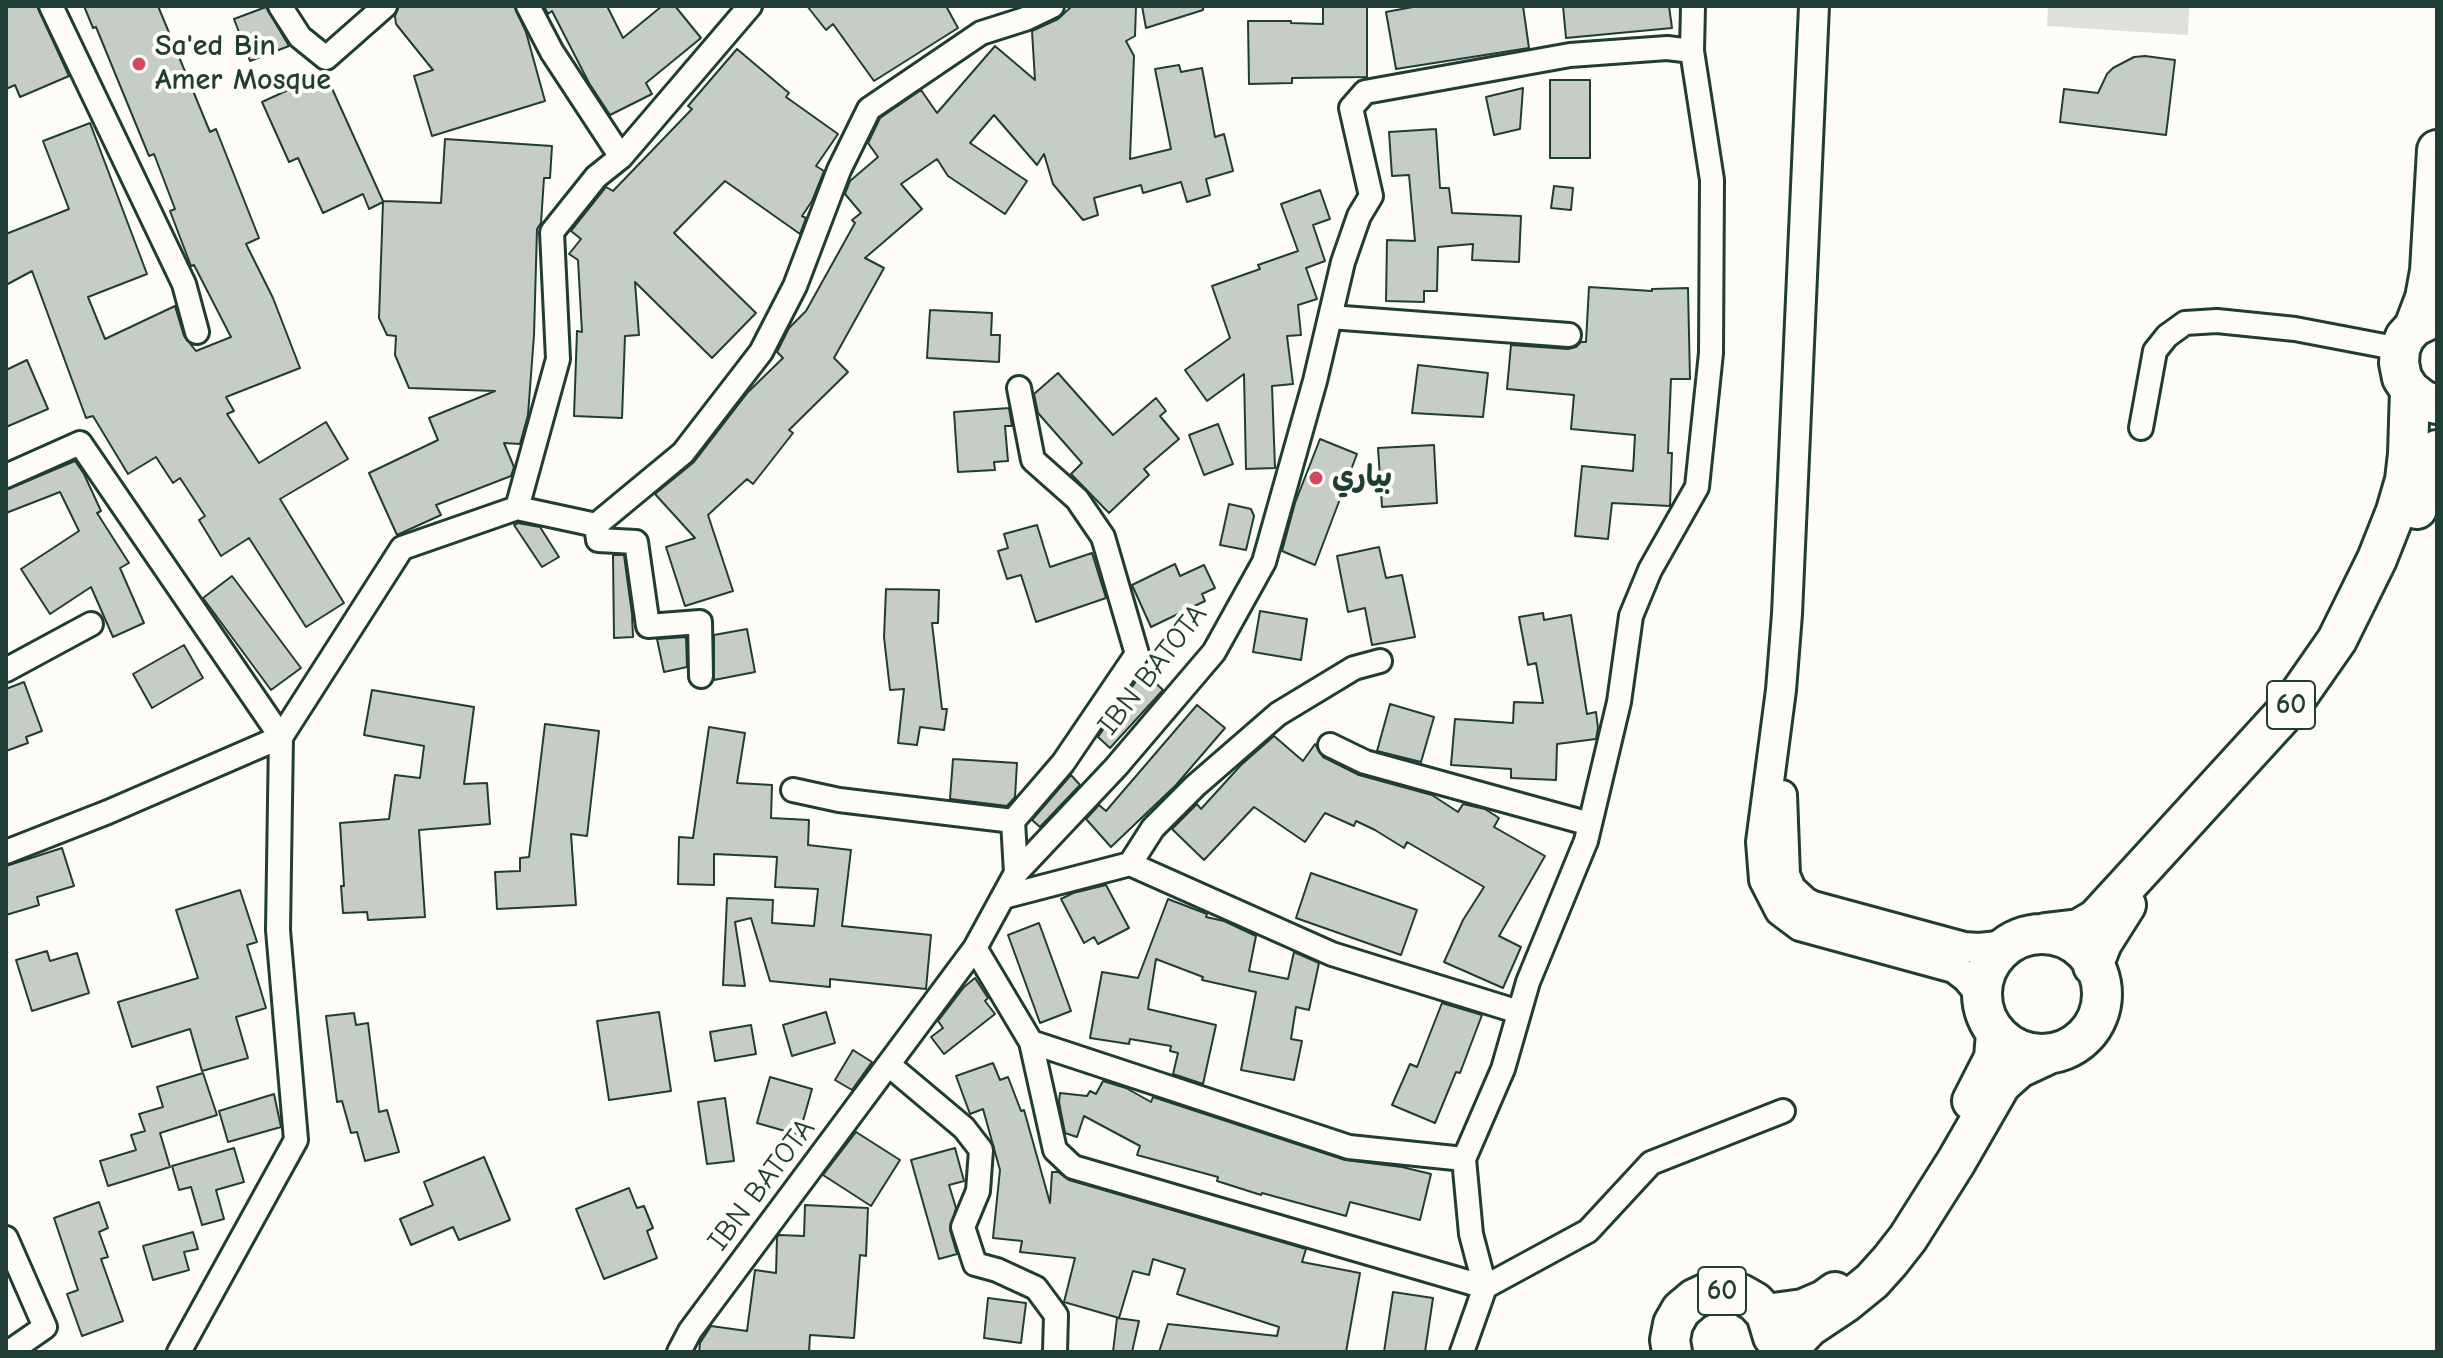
<!DOCTYPE html>
<meta charset="utf-8">
<style>
body{margin:0}
#map{position:relative;width:2443px;height:1358px;overflow:hidden;background:#fdfcf7;font-family:"Comic Neue",sans-serif}
canvas{display:block}
.frame{position:absolute;inset:0;border:8px solid #1f3d34;pointer-events:none}
</style>
<div id="map">
<canvas width="2443" height="1358"></canvas>
<div class="frame"></div>
</div>
<script>
const ctx = document.querySelector('canvas').getContext('2d');
ctx.lineJoin = 'round';
function fill(path, color) { ctx.fillStyle = color; ctx.fill(path, 'evenodd'); }
const poly = rows => new Path2D(rows.map(r => 'M' + r).join(''));
function trace(path, color, width, dash) { ctx.strokeStyle = color; ctx.lineWidth = width; ctx.lineCap = dash ? 'butt' : 'round'; ctx.setLineDash(dash || []); ctx.stroke(path); }
function write(font, color, halo, rows, align = 'center') {
  ctx.font = font + ' "Comic Neue","Playpen Sans Arabic",sans-serif'; ctx.lineWidth = 8; ctx.setLineDash([]); ctx.textBaseline = 'middle'; ctx.strokeStyle = halo; ctx.fillStyle = color; for (const [text, x, y, turn = 0] of rows) {
    ctx.save(); ctx.translate(x, y); ctx.rotate((+turn || 0) * Math.PI / 180); ctx.textAlign = isNaN(turn) ? turn : align; if (halo) ctx.strokeText(text, 0, 0); ctx.fillText(text, 0, 0); ctx.restore();
  }
}
fill(poly([
 [2048,6,2189,6,2188,35,2047,26]
]), '#dde0db');
const building = poly([
 [6,6,37,6,69,76,20,97,15,85,6,89,6,6],
 [84,6,158,6,210,132,216,129,259,238,246,244,273,298,300,368,226,397,234,411,227,414,259,463,326,422,348,459,280,499,344,603,306,627,249,538,221,556,199,520,205,516,180,478,173,483,156,457,128,474,93,416,86,418,32,271,6,285,6,234,69,209,43,141,90,123,147,274,88,297,105,339,175,306,184,336,196,351,231,337,194,265,191,266,170,211,175,209,154,154,149,156,96,27,93,28,84,6],
 [399,6,514,6,526,32,545,101,432,136,414,76,433,70,396,24,395,16,399,6],
 [544,6,607,6,623,38,662,6,675,6,701,38,646,83,652,94,610,115,589,83,552,11,548,14,544,6],
 [807,6,946,6,958,28,874,81,833,24,826,30,807,6],
 [1072,6,1136,6,1135,36,1126,41,1134,56,1130,159,1171,149,1155,69,1179,65,1181,72,1202,68,1215,137,1224,134,1233,171,1206,179,1210,195,1187,202,1181,182,1143,193,1141,185,1094,198,1098,215,1083,220,1053,184,1044,154,1037,165,994,115,970,143,1027,181,1005,214,948,176,937,159,901,184,922,209,865,258,884,268,834,358,848,372,789,430,793,433,753,484,747,479,708,515,733,591,685,606,666,547,695,538,655,494,694,462,748,392,783,358,777,352,789,328,806,311,855,223,852,220,861,213,845,194,850,181,878,157,868,143,880,118,921,90,937,113,995,46,1035,80,1032,31,1058,19,1072,6],
 [1142,6,1203,6,1203,10,1146,28,1142,6],
 [1323,6,1367,7,1367,77,1292,78,1292,83,1249,84,1248,21,1291,21,1291,23,1323,24,1323,6],
 [1418,6,1523,6,1529,48,1396,69,1386,12,1418,6],
 [1563,6,1669,6,1672,28,1566,38,1563,6],
 [266,7,289,46,250,61,234,19,266,7],
 [737,49,789,93,786,97,838,134,816,166,824,171,812,201,802,216,806,218,800,234,725,181,674,233,756,313,712,358,635,282,639,335,625,336,622,418,574,416,577,331,582,332,578,260,569,254,581,239,571,231,606,187,613,191,692,109,688,106,737,49],
 [2145,56,2175,60,2166,135,2060,122,2064,89,2098,93,2107,74,2113,68,2134,57,2145,56],
 [325,73,383,201,441,203,445,139,552,146,550,178,544,178,541,223,537,229,534,335,528,415,520,444,504,443,514,467,511,476,436,505,441,515,397,535,369,473,438,440,429,418,495,391,409,388,395,355,396,336,387,335,379,318,383,202,369,209,363,194,323,213,298,158,289,162,262,102,325,73],
 [1550,80,1590,80,1590,158,1550,158,1550,80],
 [1523,88,1520,129,1494,135,1486,97,1523,88],
 [1436,129,1440,188,1449,188,1452,213,1521,216,1519,262,1472,260,1473,244,1438,247,1437,291,1424,291,1424,302,1386,301,1387,240,1415,241,1409,175,1392,176,1389,132,1436,129],
 [1554,186,1573,188,1571,210,1551,208,1554,186],
 [1320,190,1330,219,1313,225,1325,261,1306,268,1317,299,1298,305,1301,335,1287,336,1293,384,1272,386,1275,468,1246,469,1244,374,1207,401,1185,370,1230,338,1212,286,1260,269,1258,265,1298,251,1281,204,1320,190],
 [1589,287,1652,291,1652,289,1688,288,1690,379,1671,379,1668,453,1672,453,1670,506,1612,503,1608,539,1575,536,1582,466,1633,471,1635,435,1571,429,1574,395,1507,389,1511,345,1568,349,1576,347,1581,342,1586,342,1589,287],
 [930,310,992,313,991,335,1000,335,999,362,927,358,930,310],
 [27,360,48,409,6,427,6,370,27,360],
 [1418,365,1488,373,1483,417,1412,413,1418,365],
 [1058,373,1113,435,1156,398,1166,411,1160,416,1179,439,1144,469,1149,475,1109,513,1071,474,1082,463,1038,413,1034,394,1058,373],
 [1009,408,1012,426,1005,426,1008,461,994,462,995,470,958,472,954,412,1009,408],
 [1218,424,1233,464,1204,475,1189,435,1218,424],
 [1320,439,1357,454,1315,565,1282,551,1295,503,1320,439],
 [1434,445,1437,503,1382,507,1378,448,1434,445],
 [75,461,84,474,101,511,97,513,129,563,120,568,144,623,113,637,91,587,50,614,21,569,79,531,60,492,6,513,6,490,75,461],
 [1229,504,1251,509,1254,516,1246,550,1220,545,1229,504],
 [518,523,540,527,559,557,542,567,514,525,518,523],
 [1037,525,1050,567,1092,553,1106,598,1036,622,1021,575,1007,579,998,551,1008,548,1004,534,1037,525],
 [1379,547,1386,578,1402,575,1415,637,1372,645,1365,608,1348,612,1337,556,1379,547],
 [613,555,624,555,632,614,633,637,614,638,613,555],
 [1175,564,1180,576,1204,565,1215,588,1202,594,1205,601,1151,627,1132,585,1175,564],
 [232,576,301,668,271,690,203,598,232,576],
 [886,589,939,590,938,623,932,623,942,709,947,709,944,730,920,727,917,745,898,743,904,689,890,690,884,637,886,589],
 [1260,611,1307,619,1301,660,1253,652,1260,611],
 [1543,613,1544,620,1571,615,1587,714,1596,712,1598,728,1596,739,1557,744,1556,780,1511,778,1511,769,1451,765,1455,719,1513,723,1514,702,1543,703,1536,663,1528,665,1519,617,1543,613],
 [747,629,755,672,714,680,714,635,747,629],
 [686,637,687,667,664,672,657,639,686,637],
 [184,645,203,678,152,708,133,674,184,645],
 [1143,671,1163,690,1110,748,1098,737,1143,671],
 [24,682,42,731,26,737,28,743,6,751,6,689,24,682],
 [372,690,474,707,464,784,487,783,490,824,419,830,425,917,368,920,367,912,343,913,341,886,344,886,340,823,389,819,395,775,420,778,424,746,364,735,372,690],
 [1390,704,1434,717,1421,762,1377,751,1390,704],
 [1197,705,1225,728,1176,785,1111,847,1086,819,1099,805,1106,811,1197,705],
 [545,724,599,731,587,836,571,834,576,905,497,909,495,872,520,871,520,858,529,857,545,724],
 [709,727,745,733,737,783,772,785,771,818,809,820,808,845,851,850,842,926,931,935,926,989,830,979,830,987,770,981,751,918,735,922,745,986,723,985,727,898,773,900,772,923,814,926,818,889,775,887,777,857,714,854,714,885,678,884,679,837,693,838,709,727],
 [1274,736,1303,761,1315,744,1323,757,1359,775,1432,795,1458,812,1463,804,1485,809,1499,818,1494,827,1545,856,1499,936,1521,947,1503,988,1444,962,1463,920,1484,887,1407,842,1404,848,1375,830,1356,821,1354,826,1325,813,1305,842,1254,807,1204,860,1172,829,1197,804,1201,809,1241,765,1274,736],
 [953,759,1017,763,1015,797,1007,806,950,799,953,759],
 [1071,775,1080,785,1040,827,1032,820,1071,775],
 [62,848,74,886,37,897,39,905,6,915,6,866,62,848],
 [1311,873,1417,910,1401,955,1296,918,1311,873],
 [1106,885,1129,928,1098,944,1094,937,1084,943,1061,899,1073,893,1106,885],
 [240,890,257,942,247,945,266,1008,236,1017,248,1058,202,1071,190,1029,132,1047,118,1002,198,978,176,910,240,890],
 [1168,899,1207,914,1206,917,1224,921,1256,936,1249,971,1288,979,1294,952,1319,963,1309,1010,1296,1007,1291,1039,1302,1041,1294,1080,1241,1070,1256,992,1202,980,1203,977,1156,959,1148,1009,1216,1025,1203,1084,1173,1074,1178,1053,1170,1051,1171,1046,1130,1039,1129,1044,1090,1038,1102,972,1138,978,1168,899],
 [1039,923,1071,1011,1040,1023,1008,935,1039,923],
 [47,951,50,961,77,953,89,993,32,1011,16,960,47,951],
 [975,978,988,998,985,1001,995,1014,944,1054,931,1037,943,1028,938,1021,964,987,975,978],
 [1442,1003,1482,1015,1460,1073,1456,1072,1435,1123,1392,1105,1410,1064,1417,1067,1442,1003],
 [659,1012,671,1091,609,1100,597,1021,659,1012],
 [826,1012,835,1043,792,1056,783,1025,826,1012],
 [354,1013,356,1025,368,1023,379,1112,387,1110,399,1152,365,1161,357,1132,351,1133,342,1101,337,1102,326,1016,354,1013],
 [751,1025,756,1054,715,1061,710,1032,751,1025],
 [853,1050,872,1062,852,1090,835,1080,853,1050],
 [993,1063,1000,1080,1008,1077,1021,1111,1024,1110,1050,1203,1052,1172,1058,1172,1069,1180,1306,1249,1302,1262,1360,1273,1346,1352,1159,1352,1168,1324,1277,1336,1279,1327,1177,1294,1185,1269,1153,1259,1149,1275,1133,1271,1119,1318,1064,1302,1075,1258,1020,1252,1022,1241,993,1238,1000,1170,983,1109,970,1114,956,1076,993,1063],
 [203,1073,217,1115,160,1133,170,1167,108,1186,100,1161,136,1150,131,1135,145,1131,139,1114,163,1107,157,1087,203,1073],
 [770,1077,812,1089,799,1135,757,1123,770,1077],
 [1103,1081,1126,1088,1151,1102,1153,1097,1345,1160,1402,1167,1431,1174,1420,1220,1350,1202,1346,1216,1262,1193,1261,1195,1217,1181,1218,1177,1137,1155,1140,1146,1084,1116,1077,1137,1065,1133,1059,1102,1060,1093,1087,1096,1090,1091,1096,1094,1103,1081],
 [274,1094,281,1127,228,1142,219,1111,274,1094],
 [725,1098,734,1161,707,1164,698,1102,725,1098],
 [856,1132,900,1160,871,1206,823,1175,856,1132],
 [234,1148,244,1182,216,1190,224,1219,202,1225,191,1187,179,1190,172,1166,234,1148],
 [955,1148,964,1181,949,1185,956,1208,950,1230,957,1254,939,1259,911,1160,955,1148],
 [484,1157,510,1220,459,1240,453,1227,411,1245,400,1219,433,1205,424,1182,484,1157],
 [629,1188,637,1208,644,1206,653,1228,647,1231,657,1258,604,1279,576,1209,629,1188],
 [99,1202,108,1228,99,1232,108,1257,101,1259,123,1321,82,1336,67,1294,78,1290,54,1218,99,1202],
 [805,1205,868,1208,866,1256,860,1255,854,1338,810,1335,809,1352,699,1352,700,1343,711,1326,747,1331,755,1270,776,1273,777,1237,779,1235,804,1236,805,1205],
 [193,1232,198,1249,184,1252,189,1270,153,1280,143,1246,193,1232],
 [1393,1292,1433,1298,1425,1352,1384,1352,1393,1292],
 [988,1298,1026,1303,1021,1343,984,1338,988,1298],
 [1117,1318,1139,1321,1132,1352,1113,1352,1117,1318]
]);
fill(building, '#c6cdc7');
trace(building, '#1f3d34', 2);
const minor = poly([
 [51,6,184,284,197,332],
 [280,6,300,37,326,58,385,6],
 [528,6,552,52,621,157],
 [1330,317,1569,335],
 [2141,428,2155,351,2167,336,2185,323,2217,321,2295,329,2400,349],
 [6,476,80,443,281,737,278,930,296,1140,179,1352],
 [517,508,558,359,552,232,596,177,621,157,750,6],
 [596,525,598,540,636,542,648,626,700,622,701,676],
 [6,670,91,624],
 [1330,745,1365,762,1590,824],
 [793,790,839,800,1013,821],
 [6,852,108,812,281,737,402,548,517,508,596,525,683,453,761,352,795,286,839,170,869,109,981,33,1025,19,1052,6],
 [1130,864,1153,828,1195,786,1278,714,1354,668,1380,661],
 [1016,873,1013,821,1063,763,1137,654,1103,537,1077,499,1033,460,1019,388],
 [1003,897,1130,864,1332,954,1519,1012],
 [975,948,1031,1042,1055,1150,1073,1167,1485,1287,1588,1231,1651,1163,1783,1111],
 [1031,1042,1349,1147,1464,1159],
 [889,1065,964,1128,981,1150,978,1191,963,1227,975,1264,997,1270,1036,1288,1056,1315,1055,1352],
 [6,1238,45,1327,9,1352],
 [679,1352,690,1331,975,948,1016,873,1116,767,1214,652,1264,562,1315,381,1343,262,1359,216,1371,196,1351,108,1365,92,1570,55,1667,48,1692,51,1693,6],
 [1462,1352,1485,1287,1471,1234,1464,1159,1503,1069,1528,982,1586,841,1619,702,1631,616,1650,570,1697,487,1711,353,1712,180,1692,51]
]);
const tertiary = poly([
 [1814,6,1787,614,1781,690,1761,842,1764,880,1780,911,1800,926,1954,968,1967,978,1982,996],
 [1782,795,1785,875,1791,889,1805,902,1813,906,1964,947,1979,948,2008,945]
]);
const trunk = poly([
 [2434,317,2414,327,2405,337,2400,349,2399,363,2402,378,2410,390,2424,401,2437,404],
 [2414,327,2425,298,2430,271,2437,150],
 [2417,509,2437,450],
 [2045,933,2079,929,2096,919,2291,706,2337,640,2377,559,2396,511,2405,480,2408,454,2410,390],
 '1982 994a60 60 0 1 1 120 0a60 60 0 1 1-120 0Z',
 [2093,966,2102,943,2126,905],
 [1972,1101,1994,1058,1996,1033],
 [1766,1314,1803,1309,1824,1300,1835,1292],
 [1672,1352,1670,1340,1673,1324,1681,1310,1694,1299,1709,1292,1725,1290,1741,1294,1755,1302,1766,1314,1773,1337],
 [1785,1352,1809,1327,1845,1303,1872,1281,1890,1261,1908,1238,1956,1162,2001,1084,2019,1068,2049,1054]
]);
trace(minor, '#1f3d34', 28);
trace(tertiary, '#1f3d34', 34);
trace(trunk, '#1f3d34', 44);
trace(minor, '#fdfcf7', 22);
trace(tertiary, '#fdfcf7', 28);
trace(trunk, '#fdfcf7', 38);
for (const [x, y, r, color] of [
 [139,64,8,"#d1495b"],
 [1316,478,8,"#d1495b"]
]) { const dot = new Path2D(); dot.arc(x, y, r, 0, 2 * Math.PI); ctx.fillStyle = color; ctx.fill(dot); trace(dot, '#fdfcf7', 3); }
for (const [x, y, w] of [
 [2291,705,48],
 [1722,1291,48]
]) { const box = new Path2D(); box.roundRect(x - w / 2, y - 24, w, 48, 6); ctx.fillStyle = '#fdfcf7'; ctx.fill(box); trace(box, '#1f3d34', 2); }
write('bold 28px', '#1f3d34', null, [
 ["60",2291,705],
 ["60",1722,1291]
]);
write('bold 30px', '#1f3d34', '#fdfcf7', [
 ["Sa'ed Bin",155,47],
 ["Amer Mosque",155,81],
 ["بياري",1332,478]
], 'left');
write('30px', '#1f3d34', '#fdfcf7', [
 ["IBN BATOTA",1153,670,-52],
 ["IBN BATOTA",762,1185,-53]
]);
</script>
